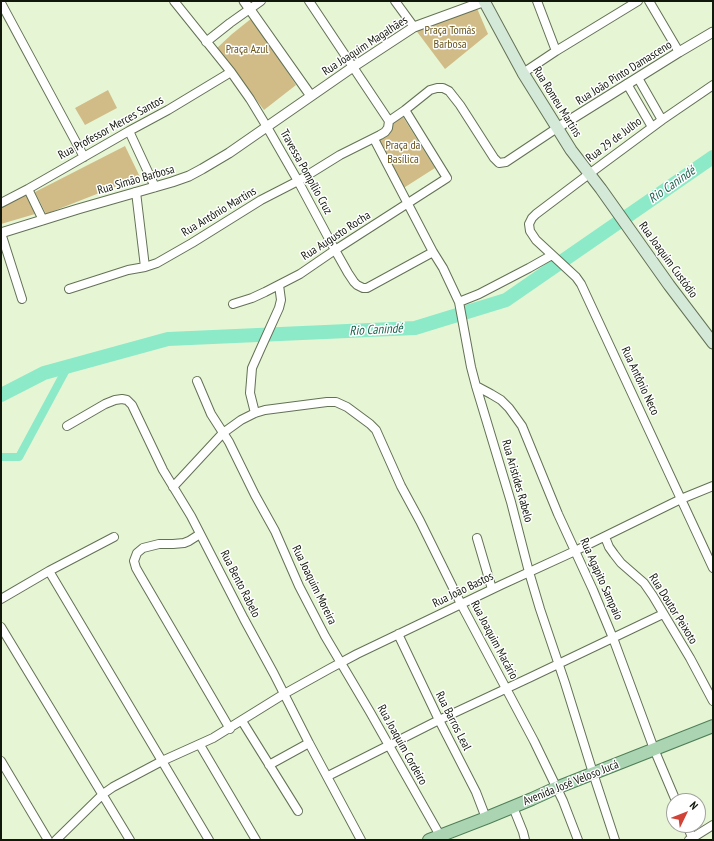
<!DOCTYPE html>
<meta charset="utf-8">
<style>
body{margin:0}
#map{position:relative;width:714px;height:841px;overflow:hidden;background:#e6f6d5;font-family:"PT Sans Narrow",sans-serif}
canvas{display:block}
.frame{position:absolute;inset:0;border:2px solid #11170b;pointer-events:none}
.north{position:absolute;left:666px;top:793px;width:40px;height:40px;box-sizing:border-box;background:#fff;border:1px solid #a0a29d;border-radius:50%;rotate:47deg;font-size:11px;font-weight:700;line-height:16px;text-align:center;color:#11170b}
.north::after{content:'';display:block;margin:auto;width:14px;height:18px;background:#d14337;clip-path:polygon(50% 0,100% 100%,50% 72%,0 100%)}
</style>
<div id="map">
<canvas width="714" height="841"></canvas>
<div class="frame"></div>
<div class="north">N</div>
</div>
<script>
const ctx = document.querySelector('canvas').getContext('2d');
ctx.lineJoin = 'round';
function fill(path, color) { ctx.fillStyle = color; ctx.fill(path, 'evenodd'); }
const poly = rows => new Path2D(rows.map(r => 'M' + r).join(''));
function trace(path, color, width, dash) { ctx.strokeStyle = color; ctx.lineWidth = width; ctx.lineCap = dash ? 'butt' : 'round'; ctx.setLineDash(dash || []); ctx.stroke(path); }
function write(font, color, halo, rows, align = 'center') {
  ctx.font = font + ' "PT Sans Narrow",sans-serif'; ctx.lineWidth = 3; ctx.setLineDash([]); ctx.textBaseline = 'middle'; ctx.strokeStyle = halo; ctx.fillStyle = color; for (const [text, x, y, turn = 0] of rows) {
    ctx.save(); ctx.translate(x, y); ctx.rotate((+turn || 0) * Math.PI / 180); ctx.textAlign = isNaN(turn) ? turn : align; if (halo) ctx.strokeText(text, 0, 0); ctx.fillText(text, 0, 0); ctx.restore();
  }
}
fill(poly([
 [476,6,488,34,445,69,415,29],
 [252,18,296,85,264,110,217,48,232,34],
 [108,90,117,108,85,125,75,108],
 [403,117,435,168,402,189,370,137],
 [125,146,140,177,46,214,35,192],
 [27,193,35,214,1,224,1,208]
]), '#d1bc87');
trace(poly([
 [1,457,19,457,68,366]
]), '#8ceac8', 8);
trace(poly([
 [1,395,44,373,168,339,415,328,506,300,713,157]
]), '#8ceac8', 14);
const minor = poly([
 [174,1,231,72,250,99,267,127,298,181,335,250,348,273,354,282,357,285,363,288,367,288,433,252],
 [309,1,389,121],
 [395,1,414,27],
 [537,1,556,51],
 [649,1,679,52],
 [1,3,84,157],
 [206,42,230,23,261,1],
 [523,73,556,51,638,1],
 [638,78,662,120],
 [627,84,652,127],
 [713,85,662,120,589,174,536,214,532,218,529,224,530,231,536,240,576,277,581,284,713,568],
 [129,131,155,187],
 [374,139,433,252,443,268,459,302,471,367,476,386,511,502,529,572,540,609,565,683,593,773,615,840],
 [28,189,43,220],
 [136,192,145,267],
 [1,203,28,189,129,131,168,110,231,72],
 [1,233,22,299],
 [69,289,128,270,145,267,157,263,192,243,261,200,298,181,340,155,380,135,385,132,388,128,389,121,405,110],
 [459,302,479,294,529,268,552,255],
 [233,304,252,298,265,292,300,274,335,250,447,178,405,110,430,90,437,88,443,88,449,91,460,105,494,158,499,163,506,162,557,128],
 [197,381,211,414,229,442,255,495,275,531,299,586,325,636,370,712,442,839],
 [476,386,491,394,501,400,509,408,522,426,558,514,593,590,613,638,654,749,676,801],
 [255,413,250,393,252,368,260,350,279,308,281,300,279,285],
 [67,426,105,404,115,400,122,399,127,400,132,405,163,470,191,516,244,619,274,674,309,743,361,840],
 [173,487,223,433,241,420,255,413,265,410,327,402,336,402,347,407,370,424,376,430,401,486,420,521,461,604,534,741,563,801,578,840],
 [200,534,189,541,184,543,173,544,159,544,143,548,137,553,134,561,136,568,140,575,230,729],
 [605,537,609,547,614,554,621,563,644,583,653,596,690,658,713,701],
 [477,538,492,589],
 [49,571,209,840],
 [1,599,49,571,114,537],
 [1,627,130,840],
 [398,634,439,720,476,792,486,818],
 [242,721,298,811],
 [200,745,256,840],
 [1,761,48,840],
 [269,765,309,743],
 [328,776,439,720,531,677,663,614],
 [513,807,523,832,525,840],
 [687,825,693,840],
 [56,840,103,794,113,787,162,761,213,738,284,694,329,669,357,654,501,585,575,551,681,499,713,486],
 [689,840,713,825]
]);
const tertiary = poly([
 [244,1,311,96],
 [557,128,679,52,713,32],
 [1,233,78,209,172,182,189,176,202,169,229,153,353,67,414,27,485,1]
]);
const secondary = poly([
 [484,1,523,73,571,150,601,189,669,285,713,343]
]);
const primary = poly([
 [429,840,486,818,532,799,556,788,713,726]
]);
trace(minor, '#637155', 10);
trace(tertiary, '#637155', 11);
trace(secondary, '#637155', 13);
trace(primary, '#507f56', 14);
trace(minor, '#fff', 8);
trace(tertiary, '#fff', 9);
trace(secondary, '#d5e9d9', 11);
trace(primary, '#aad4b2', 12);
write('12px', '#68541a', '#fff', [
 ["Praça Tomás",450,31],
 ["Barbosa",450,45],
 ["Praça Azul",247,50],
 ["Praça da",403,146],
 ["Basílica",403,160]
]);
write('12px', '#11170b', '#fff', [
 ["Rua Joaquim Magalhães",365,46,-33],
 ["Rua João Pinto Damasceno",624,73,-32],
 ["Rua Romeu Martins",557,102,58],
 ["Rua Professor Merces Santos",111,128,-29],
 ["Rua 29 de Julho",614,140,-37],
 ["Travessa Pompílio Cruz",306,172,61],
 ["Rua Simão Barbosa",136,180,-16],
 ["Rua Antônio Martins",219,212,-31],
 ["Rua Augusto Rocha",336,236,-33],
 ["Rua Joaquim Custódio",668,260,54],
 ["Rua Antônio Neco",640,381,65],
 ["Rua Aristides Rabelo",517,481,74],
 ["Rua Agapito Sampaio",601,579,66],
 ["Rua Bento Rabelo",240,584,63],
 ["Rua Joaquim Moreira",314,585,64],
 ["Rua João Bastos",463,590,-26],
 ["Rua Doutor Peixoto",673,609,58],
 ["Rua Joaquim Macário",494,640,62],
 ["Rua Barros Leal",453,721,63],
 ["Rua Joaquim Cordeiro",402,745,61],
 ["Avenida José Veloso Jucá",571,783,-22]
]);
write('italic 13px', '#1d654f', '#fff', [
 ["Rio Canindé",672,185,-35],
 ["Rio Canindé",376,330,-3]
]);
</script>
